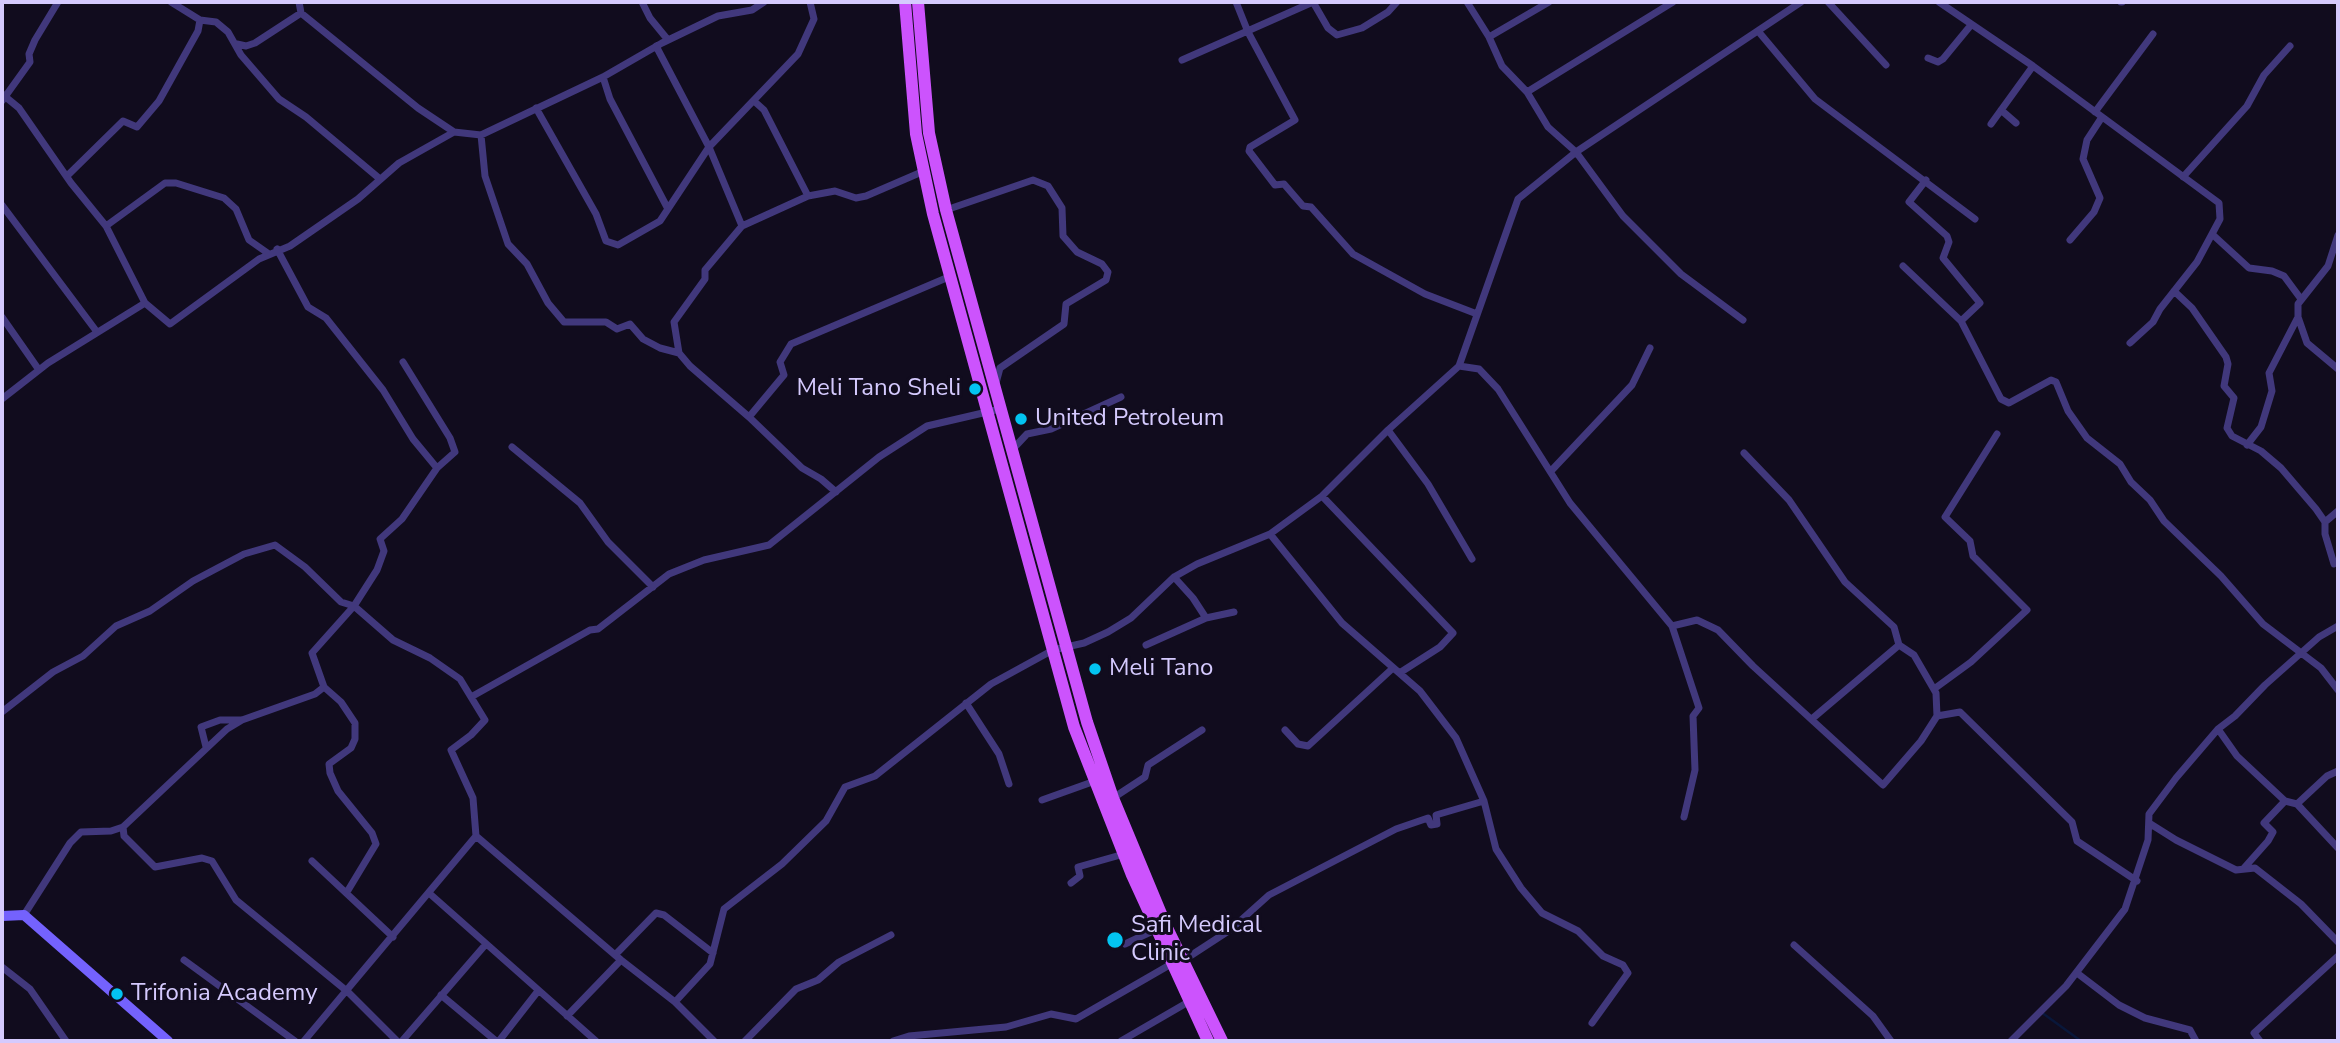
<!DOCTYPE html>
<style>
body{margin:0}
#map{position:relative;width:2340px;height:1043px;overflow:hidden;background:#110c1e;font-family:"Nunito Sans",sans-serif}
canvas{display:block}
.frame{position:absolute;inset:0;border:4px solid #d5cafe;pointer-events:none}
</style>
<div id="map">
<canvas width="2340" height="1043"></canvas>
<div class="frame"></div>
</div>
<script>
const ctx = document.querySelector('canvas').getContext('2d');
ctx.lineJoin = 'round';
const poly = rows => new Path2D(rows.map(r => 'M' + r).join(''));
function trace(path, color, width, dash) { ctx.strokeStyle = color; ctx.lineWidth = width; ctx.lineCap = dash ? 'butt' : 'round'; ctx.setLineDash(dash || []); ctx.stroke(path); }
function write(font, color, halo, rows, align = 'center') {
  ctx.font = font + ' "Nunito Sans",sans-serif'; ctx.lineWidth = 6; ctx.setLineDash([]); ctx.textBaseline = 'middle'; ctx.strokeStyle = halo; ctx.fillStyle = color; for (const [text, x, y, turn = 0] of rows) {
    ctx.save(); ctx.translate(x, y); ctx.rotate((+turn || 0) * Math.PI / 180); ctx.textAlign = isNaN(turn) ? turn : align; if (halo) ctx.strokeText(text, 0, 0); ctx.fillText(text, 0, 0); ctx.restore();
  }
}
trace(poly([
 [2041,1012,2081,1041]
]), '#09173a', 2.5);
trace(poly([
 [171,2,200,20,216,22,228,32,241,55,279,99,306,117,380,179],
 [299,2,301,13,418,108,454,132,481,135,603,77,662,43,718,16,752,10,764,2],
 [642,2,650,18,668,40],
 [1236,2,1248,32,1295,120,1250,147,1249,151,1275,185,1284,184,1303,206,1311,207,1353,254,1425,294,1477,314],
 [1467,2,1489,37,1502,66,1527,92,1548,127,1576,152,1623,216,1681,274,1743,320],
 [1828,2,1886,65],
 [1939,2,2033,66,2219,203,2220,219,2212,234,2249,268,2272,271,2284,276,2301,299],
 [2121,2,2122,2],
 [1758,31,1815,99,1975,219],
 [1489,37,1549,2],
 [237,44,246,46,255,43,301,13],
 [656,46,709,147,742,226],
 [1928,58,1938,62,1943,59,1971,25],
 [1182,60,1313,2,1328,28,1337,35,1362,28,1388,12,1397,2],
 [603,77,610,99,668,209],
 [1527,92,1673,2],
 [2,94,19,108,71,183,106,226,145,303,170,324,259,259,290,246,358,199,399,163,454,132],
 [2,101,30,62,29,54,35,40,58,2],
 [754,101,764,110,808,196],
 [536,108,596,214,606,241,618,245,660,221,709,147,798,54,814,19,810,2],
 [2001,110,2016,123],
 [2095,112,2153,34],
 [1991,124,2033,66],
 [481,135,485,176,508,244,527,264,548,303,564,322,606,322,617,329,630,324,643,339,660,348,679,353],
 [67,176,123,121,137,127,159,101,198,31,200,20],
 [2183,177,2247,106,2264,75,2290,46],
 [1926,180,1909,202,1947,236,1949,242,1943,258,1980,303,1961,321,2001,399,2009,403,2051,380,2056,382,2068,411,2087,438,2120,464,2131,482,2150,500,2164,521,2221,576,2263,624,2321,668,2338,690],
 [2,205,97,332],
 [946,210,1033,180,1048,186,1062,208,1063,236,1077,252,1102,264,1108,272,1106,280,1066,304,1064,324,1000,368,996,383],
 [106,226,165,183,176,183,224,198,236,209,249,240,269,254],
 [2338,235,2328,266,2298,304,2298,317,2307,343,2338,369],
 [2070,240,2094,212,2100,198,2083,159,2087,140,2102,117],
 [277,249,308,307,326,318,383,390,413,439,437,468],
 [1903,266,1961,321],
 [2174,291,2192,308,2226,357,2228,364,2224,386,2234,398,2227,428,2232,436,2261,451,2281,468,2316,509,2325,522,2325,534,2334,564],
 [2,317,39,370],
 [2130,343,2153,322,2160,309,2197,262,2212,234],
 [1459,366,1479,369,1498,389,1570,503,1672,626,1697,620,1718,630,1753,666,1883,785,1921,741,1937,716,1936,693,1914,655,1899,645],
 [2,399,48,363,145,303],
 [749,417,784,375,780,362,791,344,951,276],
 [1388,430,1428,484,1472,559],
 [2247,445,2261,427,2272,391,2269,373,2298,317],
 [512,447,580,503,608,542,653,587],
 [1011,451,1027,434,1051,429,1121,397],
 [1744,453,1789,500,1845,582,1894,627,1899,645,1813,718],
 [1551,471,1632,385,1650,348],
 [836,492,821,479,802,468,749,417,690,366,679,353,674,322,705,279,705,270,742,226,808,196,835,191,856,198,866,196,924,171],
 [1322,496,1453,633,1440,647,1401,672],
 [2325,522,2338,511],
 [1270,534,1342,623,1420,691,1456,738,1484,801,1496,849,1521,888,1542,913,1578,931,1603,956,1623,965,1628,973,1592,1023],
 [1174,577,1193,598,1206,618],
 [1672,626,1699,708,1693,716,1695,770,1684,817],
 [1146,645,1206,618,1234,612],
 [324,687,341,702,355,723,355,739,351,748,329,764,330,773,338,791,372,833,376,844,347,892],
 [1934,689,1971,662,2027,610,1973,556,1970,541,1945,517,1997,434],
 [471,697,590,630,598,629,669,574,704,560,769,545,879,457,927,426,1000,409],
 [966,703,999,754,1009,784],
 [2,712,53,672,83,656,116,626,150,611,193,581,244,554,275,545,305,567,341,602,354,606,393,640,430,658,460,679,485,720,471,735,451,750,473,798,476,836,621,960,675,1002,714,1041],
 [1937,716,1960,712,2072,822,2077,841,2137,881],
 [2218,729,2237,756,2285,801,2297,804,2338,848],
 [1285,730,1298,744,1308,746,1393,668],
 [206,747,201,727,220,720,241,720],
 [1113,798,1145,777,1148,765,1202,730],
 [1042,800,1095,781],
 [2297,804,2327,776,2338,771],
 [2149,823,2176,840,2236,870,2255,868,2301,904,2338,942],
 [123,827,124,836,155,867,202,858,212,861,236,900,348,992,397,1041],
 [312,861,393,937],
 [2244,868,2268,841,2273,832,2264,823,2285,801],
 [1071,883,1080,876,1078,867,1124,854],
 [429,893,596,1041],
 [24,915,70,843,81,832,111,831,123,827,227,729,242,720,315,694,324,687,312,653,354,606,377,570,384,551,380,539,402,519,437,468,455,452,450,438,403,362],
 [1125,944,1157,929],
 [1794,945,1873,1016,1891,1041],
 [616,954,656,913,664,915,713,953],
 [184,960,295,1041],
 [2,967,30,989,66,1041],
 [2077,973,2119,1005,2145,1018,2190,1030,2196,1041],
 [441,995,496,1041],
 [675,1002,710,964,724,909,782,864,826,821,845,787,875,776,991,684,1053,650,1084,643,1108,632,1131,618,1174,577,1197,564,1270,534,1322,496,1388,430,1459,366,1518,199,1576,152,1801,2],
 [567,1016,621,960],
 [304,1041,476,836],
 [402,1041,486,944],
 [499,1041,538,991],
 [745,1041,796,989,818,980,839,962,891,935],
 [893,1041,909,1036,1006,1027,1051,1014,1076,1019,1173,963,1184,960,1230,930,1269,895,1396,829,1428,818,1431,825,1437,824,1436,815,1484,801],
 [1121,1041,1190,1001],
 [2011,1041,2066,986,2125,909,2148,840,2149,814,2176,778,2218,729,2235,716,2265,685,2319,637,2338,626],
 [2260,1041,2254,1033,2338,956]
]), '#41387c', 7);
trace(poly([
 [2,916,24,915,168,1041]
]), '#7462fd', 10);
trace(poly([
 [905,2,916,134,933,214,1074,727,1132,875,1208,1041],
 [918,2,929,133,946,210,1087,722,1113,798,1167,928,1222,1041]
]), '#cc53fd', 12);
for (const [x, y, r, color] of [
 [975,389,7,"#03c4f1"],
 [1021,419,7,"#03c4f1"],
 [1095,669,7,"#03c4f1"],
 [1115,940,9,"#03c4f1"],
 [117,994,7,"#03c4f1"]
]) { const dot = new Path2D(); dot.arc(x, y, r, 0, 2 * Math.PI); ctx.fillStyle = color; ctx.fill(dot); trace(dot, '#110c1e', 2.5); }
write('24px', '#d5cafe', '#110c1e', [
 ["Meli Tano Sheli",961,389,"right"],
 ["United Petroleum",1035,419],
 ["Meli Tano",1109,669],
 ["Safi Medical",1131,926],
 ["Clinic",1131,954],
 ["Trifonia Academy",131,994]
], 'left');
</script>
